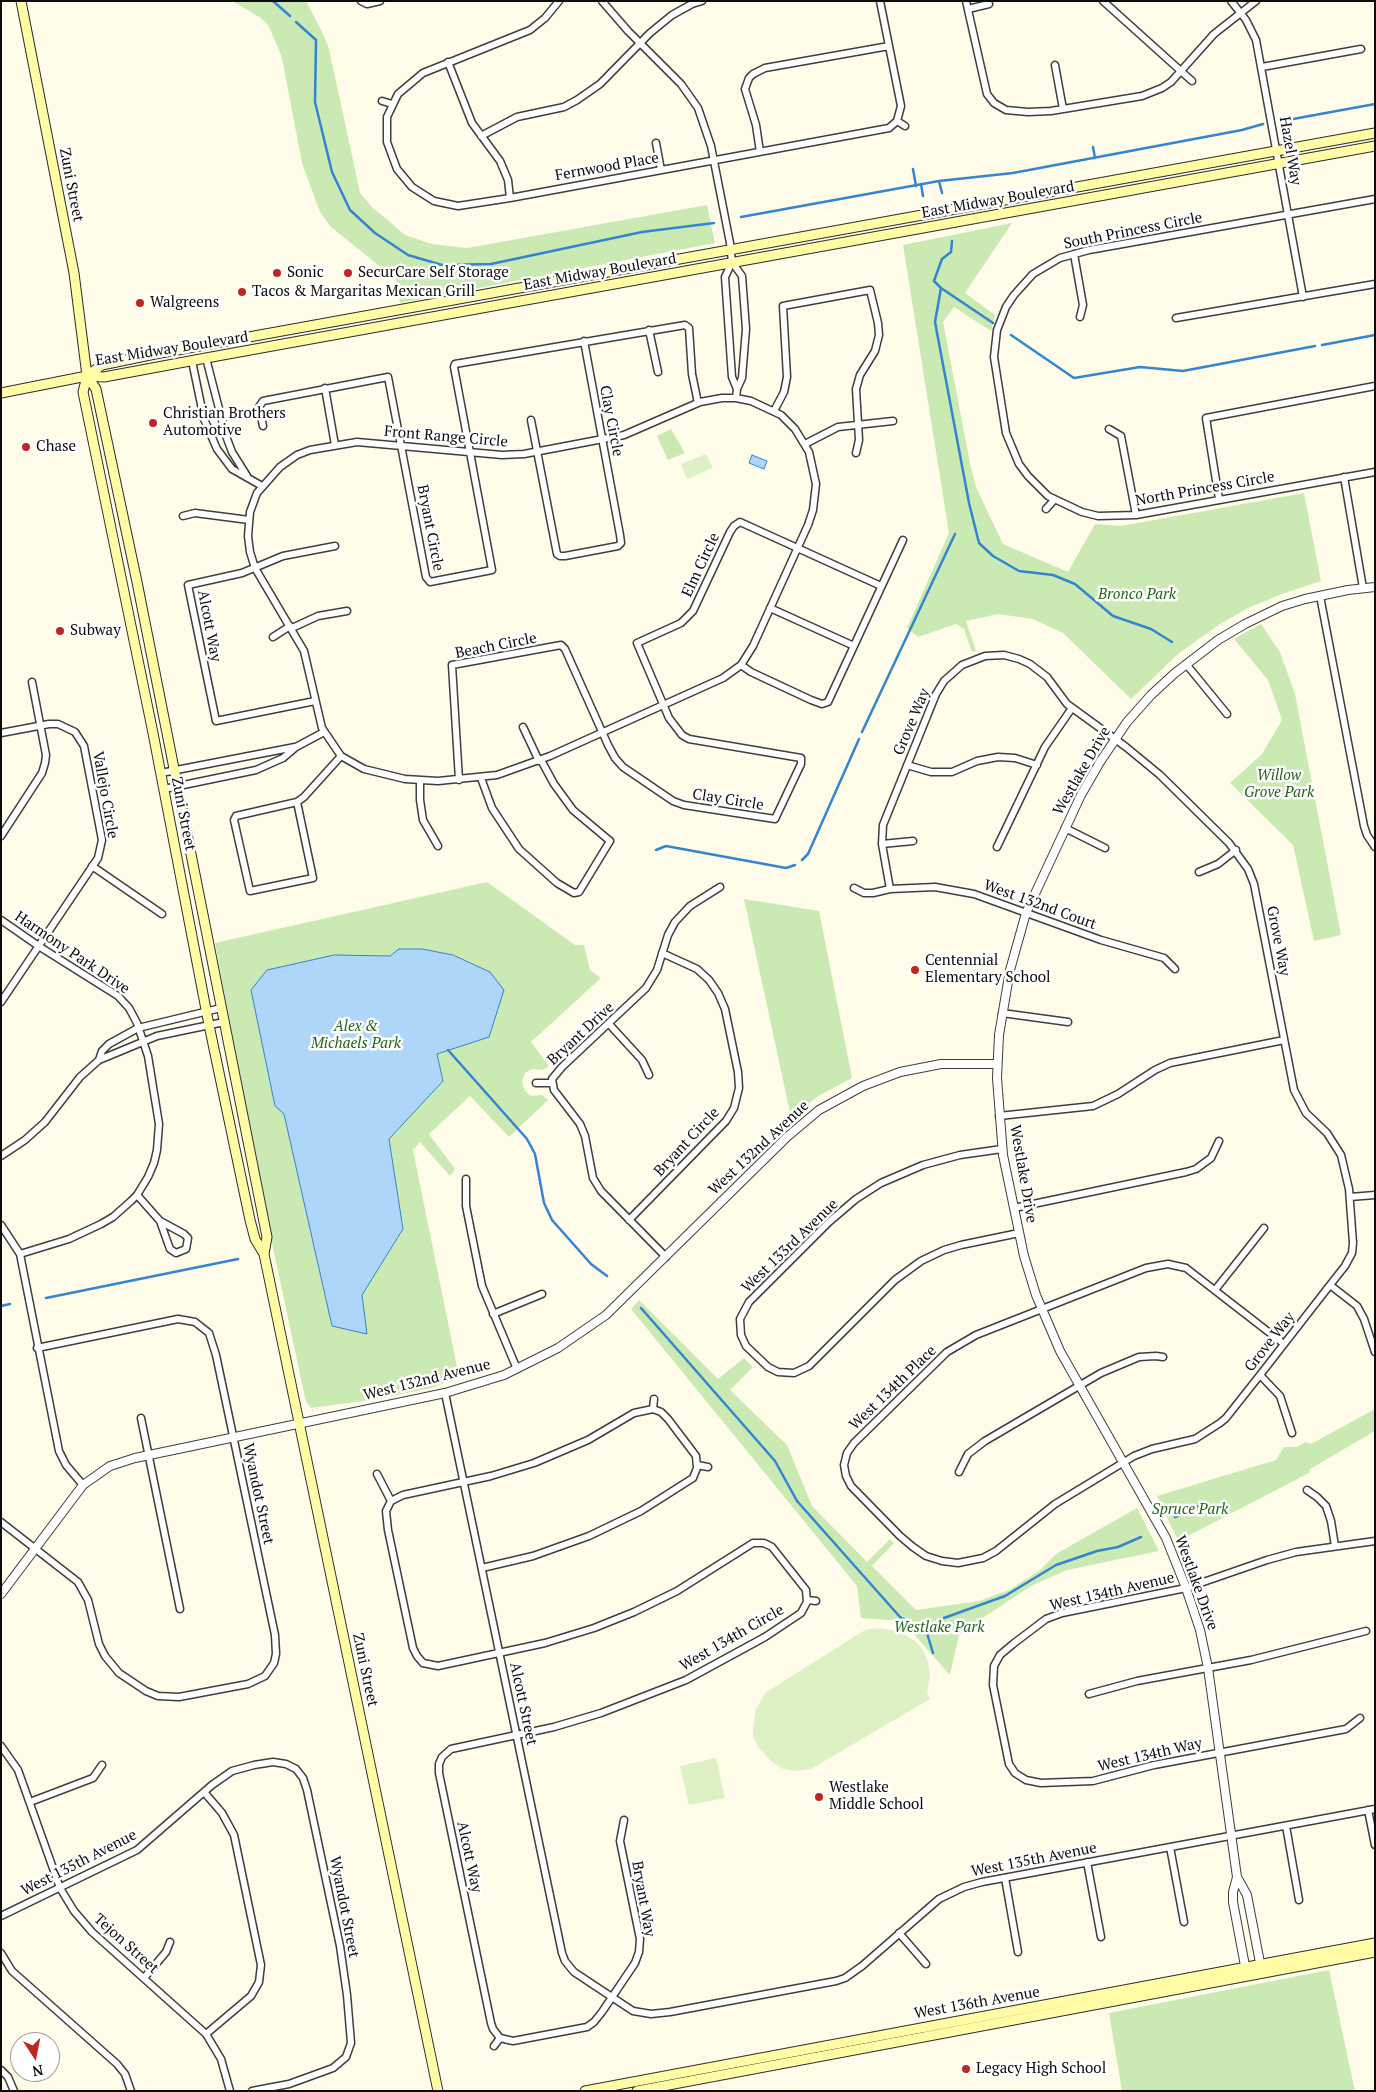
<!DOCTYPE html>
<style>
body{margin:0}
#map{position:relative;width:1376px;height:2092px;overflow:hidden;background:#fffcea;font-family:"PT Serif",serif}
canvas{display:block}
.frame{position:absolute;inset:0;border:2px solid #0b0b0b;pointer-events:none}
.north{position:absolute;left:10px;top:2032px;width:50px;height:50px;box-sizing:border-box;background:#fff;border:1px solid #9d9d9d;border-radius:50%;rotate:169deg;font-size:14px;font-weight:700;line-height:20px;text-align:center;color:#0b0b0b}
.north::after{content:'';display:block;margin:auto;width:18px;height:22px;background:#be2621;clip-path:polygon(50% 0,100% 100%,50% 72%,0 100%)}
</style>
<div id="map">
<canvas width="1376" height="2092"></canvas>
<div class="frame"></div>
<div class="north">N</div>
</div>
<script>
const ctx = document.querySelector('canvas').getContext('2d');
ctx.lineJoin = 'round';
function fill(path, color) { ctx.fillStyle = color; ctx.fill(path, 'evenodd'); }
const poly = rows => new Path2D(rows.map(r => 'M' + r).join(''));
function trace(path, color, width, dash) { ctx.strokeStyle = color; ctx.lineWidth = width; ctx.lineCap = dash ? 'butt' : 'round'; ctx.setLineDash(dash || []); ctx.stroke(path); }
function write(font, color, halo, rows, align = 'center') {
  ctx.font = font + ' "PT Serif",serif'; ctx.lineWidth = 5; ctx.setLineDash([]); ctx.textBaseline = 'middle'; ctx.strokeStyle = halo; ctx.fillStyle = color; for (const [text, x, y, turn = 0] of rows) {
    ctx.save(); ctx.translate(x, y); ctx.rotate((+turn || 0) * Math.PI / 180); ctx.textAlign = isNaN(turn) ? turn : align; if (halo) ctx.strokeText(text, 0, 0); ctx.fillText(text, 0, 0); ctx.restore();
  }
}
fill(poly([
 [232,1,309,1,307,3,322,32,329,49,360,193,372,207,405,235,432,244,467,248,707,205,715,243,400,303,395,272,382,268,331,227,320,212,302,163,282,58,277,45,268,25,261,18],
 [1012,223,965,293,995,315,991,331,954,307,943,322,970,463,976,487,1003,544,1068,572,1095,524,1121,526,1304,493,1321,581,1285,593,1250,607,1220,624,1178,654,1131,699,1063,633,1033,619,998,614,966,621,976,651,972,652,964,629,956,624,918,637,907,628,949,533,903,245],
 [671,429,685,453,668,460,657,436],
 [1261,624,1280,652,1295,694,1341,935,1314,941,1293,845,1230,783,1262,754,1282,720,1268,680,1234,639],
 [487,882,575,945,584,945,590,970,601,978,531,1042,549,1066,543,1070,532,1069,525,1073,522,1082,525,1091,531,1096,542,1095,548,1100,509,1137,470,1096,429,1134,455,1169,450,1176,420,1142,413,1150,459,1377,432,1388,371,1400,311,1408,306,1402,269,1229,215,943],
 [744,899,819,911,852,1078,820,1095,791,1117],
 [639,1300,718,1379,744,1358,753,1367,730,1390,787,1445,812,1506,867,1562,890,1539,894,1543,872,1566,916,1610,979,1601,1009,1590,1039,1571,1056,1554,1137,1508,1159,1551,1067,1570,1031,1586,987,1615,959,1635,950,1675,902,1621,861,1618,857,1586,631,1309],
 [1375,1409,1375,1431,1310,1469,1309,1473,1178,1541,1157,1496,1276,1460,1284,1447,1297,1447,1305,1442,1311,1444],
 [1329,1970,1355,2091,1122,2091,1109,2013]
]), '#cbeab3');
fill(poly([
 [706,454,713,468,687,479,681,464],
 [877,1628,898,1631,915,1641,923,1650,928,1662,930,1676,927,1692,930,1699,811,1769,796,1771,783,1769,771,1761,759,1748,753,1737,753,1727,756,1709,765,1693,865,1630],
 [716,1758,725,1798,689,1805,680,1766]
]), '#def1c5');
const water = poly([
 [752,455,767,461,764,469,749,463,752,455],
 [399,949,422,949,453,955,490,972,504,990,489,1037,437,1054,443,1081,389,1139,403,1229,362,1295,367,1334,332,1326,284,1114,275,1106,251,990,267,970,334,955,390,956,399,949]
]);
fill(water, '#add6f8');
trace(water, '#3385d0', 1);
trace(poly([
 [273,1,290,16],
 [296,22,316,40,315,102,332,172,350,210,375,233,408,255,442,265,491,264,642,232,714,223],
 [1282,121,1375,104],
 [1093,147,1095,158],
 [913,169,916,186],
 [939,181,942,193],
 [921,184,923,196],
 [741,217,939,181,1013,173,1242,130,1263,124],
 [952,241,951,252,942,259,934,281,941,288,993,323],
 [941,288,935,322,969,503,979,543,993,556,1019,571,1053,575,1075,584,1113,616,1151,629,1172,642],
 [1011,335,1074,378,1140,367,1183,371,1315,346],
 [1322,345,1375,335],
 [862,732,955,534],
 [656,850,666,846,786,868,795,865],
 [802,860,808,854,859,739],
 [448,1050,527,1139,535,1154,544,1203,552,1220,591,1264,607,1276],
 [46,1298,238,1259],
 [1,1306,10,1304],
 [641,1308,775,1461,797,1501,900,1617,927,1633,944,1618,1005,1596,1056,1565,1097,1551,1118,1547,1141,1537],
 [1175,1517,1199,1506],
 [927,1633,933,1653]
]), '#3385d0', 2.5);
const minor = poly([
 [361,1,367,4,380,1],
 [559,1,545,18,530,30,423,73,398,94,387,117,387,142,397,169,412,187,434,201,458,206,510,198,889,128,897,121,901,106,880,1],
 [602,1,628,31,681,84,698,108,711,146,730,243,732,262],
 [966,1,987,94,994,103,1006,110,1028,112,1051,111,1142,96,1162,88,1171,82,1214,34,1256,1],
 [1103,1,1192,81],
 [1231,1,1246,20,1256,40,1303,297],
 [968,9,989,4],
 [448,62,472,123,500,161,508,180,510,198],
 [1055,65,1063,109],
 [1262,67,1361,49],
 [382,101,392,104],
 [897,121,905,126],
 [481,136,517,117,564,107,577,100,600,84,650,33,672,15,692,4,702,1],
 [656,143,661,170],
 [760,152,756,125,745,89,749,78,753,74,765,68,889,46],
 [1375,199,1089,250,1060,258,1033,274,1014,295,1006,307,997,330,994,357,1006,433,1019,464,1028,476,1048,496,1082,512,1098,516,1136,515,1375,472],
 [1074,254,1083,305,1080,317],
 [732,262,742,276,746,329,742,378,737,389,736,398],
 [732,262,725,277,732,377,737,389],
 [1176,318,1375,284],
 [649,330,658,372],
 [206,358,226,436,232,452,247,476],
 [192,361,204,419,217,449,232,469,262,486],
 [325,388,335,445],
 [722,398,736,398,751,401,781,415,795,429,809,452,816,484,813,510,808,525,753,646,741,665,723,678,550,756,497,775,438,781,405,779,364,769,341,756,322,728,304,651,255,568,250,552,248,536,250,512,257,493,280,467,297,455,310,450,357,442,502,455,524,454,624,435,700,402,722,398],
 [774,411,784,392,787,377,783,306,870,290,878,323,879,335,875,351,860,375,856,389,859,440,856,453],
 [531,420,557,554,560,556,565,556,618,546,621,543,620,535,584,341],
 [263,426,259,407,263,401,388,377,426,577,430,582,492,570,454,367,455,364,685,325,689,328,692,374,698,403],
 [1109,429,1121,436,1136,515],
 [805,444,838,427,893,421],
 [1344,477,1363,588],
 [1219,499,1206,418,1375,386],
 [1046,509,1054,500],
 [183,516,195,513,249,520],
 [1320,596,1364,826,1367,835,1375,847],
 [770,608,854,646],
 [292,628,318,616,347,611],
 [273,637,290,626],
 [1186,664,1227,714],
 [741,665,751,672,811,700,822,704,828,702,903,540],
 [315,701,216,721,188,585,242,573,283,556,335,546],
 [523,727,539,761],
 [1,733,49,724,58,724,75,732,84,746,102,840,98,858,1,1002],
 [907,765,931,772,952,772,977,761,998,757,1015,758,1037,765],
 [161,773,295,747],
 [481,778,492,808,519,849,557,883,574,893,579,892,610,841,573,810,554,784,541,760],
 [420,780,420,800,423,820,438,846],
 [459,780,452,665,561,645,565,649,608,745,615,758,623,767,673,801,684,805,775,819,801,764,801,758,689,739,682,735,669,718,637,643,681,623,693,611,730,532,734,526,740,522,881,586],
 [164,789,256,770,283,758,296,747,324,732],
 [297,802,313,878,250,891,234,820,236,816,297,802,304,797,341,756],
 [1065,828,1105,848],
 [1,836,42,773,45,763,46,755,32,682],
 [882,844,913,841],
 [997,847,1045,747,1072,708],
 [92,866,162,914],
 [1199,872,1218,864,1236,850],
 [854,888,864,893,873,893,890,889,935,887,974,894,1101,940,1164,958,1175,969],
 [890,889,882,844,883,825,936,694,944,681,962,665,985,656,1004,655,1019,659,1030,664,1047,677,1067,704,1126,747,1160,775,1229,843,1248,869,1254,884,1294,1090,1306,1113,1327,1133,1341,1155,1349,1189,1353,1243,1352,1253,1345,1266,1330,1285,1260,1375,1226,1418,1220,1423,1195,1439,1152,1449,1134,1456,1055,1504,996,1551,983,1558,958,1563,942,1561,926,1556,913,1547,900,1536,851,1486,846,1476,844,1465,847,1453,854,1443,947,1352,976,1335,1146,1268,1168,1264,1186,1268,1284,1344],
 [1,920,40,947,118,996,129,1008,137,1023,148,1056,159,1124,157,1150,154,1163,148,1177,137,1195,131,1201,113,1217,101,1224,69,1239,20,1254],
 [1002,1013,1068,1022],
 [609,1024,642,1060,649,1075],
 [99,1060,102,1051,109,1044,138,1028,221,1008],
 [536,1083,552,1083],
 [999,1116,1093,1106,1118,1094,1155,1070,1170,1063,1284,1040],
 [1002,1149,960,1155,923,1165,881,1183,856,1199,829,1222,749,1302,740,1319,741,1335,746,1346,768,1367,778,1372,794,1373,809,1366,895,1280,921,1261,944,1250,961,1245,1019,1233],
 [1,1156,25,1140,45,1122,80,1077,99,1060,157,1036,224,1022],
 [466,1179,466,1206,482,1286,517,1369],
 [137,1195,160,1221,170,1249,176,1253,186,1249,188,1238,184,1234,160,1221],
 [1350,1197,1375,1195],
 [1014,1208,1186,1172,1196,1169,1211,1158,1219,1141],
 [629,1220,726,1121,734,1108,739,1088,738,1072,725,1009,718,993,709,980,697,969,662,953],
 [1,1225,20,1254,59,1451,66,1465,83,1485],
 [666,1257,601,1191,593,1178,585,1136,580,1124,554,1090,552,1079,562,1067,646,988,657,970,668,935,675,922,690,906,720,887],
 [1330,1285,1357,1306,1364,1319,1375,1352],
 [1215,1290,1264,1228],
 [493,1314,542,1294],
 [1260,1375,1280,1396,1292,1433],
 [445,1393,562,1953,565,1961,574,1972,633,2011,651,2014,670,2012,836,1981,845,1978,862,1966,939,1899,964,1887,982,1882,1375,1809],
 [653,1409,654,1399],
 [141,1418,180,1609],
 [697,1465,708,1467],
 [959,1472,968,1454,985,1441,1101,1373,1139,1357,1156,1356,1163,1357],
 [377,1474,391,1501],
 [1307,1490,1317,1497,1326,1506,1331,1521,1335,1546],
 [1,1522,78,1582,88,1600,99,1644,105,1656,119,1673,146,1691,158,1696,179,1697,248,1684,265,1676,274,1663,276,1654,275,1635,216,1355,209,1333,195,1322,178,1319,37,1348],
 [482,1568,533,1556,589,1536,641,1511,693,1478,697,1468,696,1456,668,1419,661,1412,653,1409,634,1413,588,1440,534,1463,491,1476,403,1495,391,1501,386,1511,388,1530,413,1648,417,1656,423,1663,438,1666,545,1643,594,1628,634,1612,677,1591,753,1543,764,1543,772,1547,806,1590,807,1602,801,1613,765,1637,686,1680,601,1713,554,1727,451,1749,442,1757,439,1764,439,1773,491,2023,493,2029,500,2038,513,2041,587,2027,594,2022,602,2012,635,1963,639,1952,640,1939,620,1841,624,1820],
 [807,1600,816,1601],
 [1089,1694,1137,1681,1251,1660,1366,1631],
 [1360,1718,1346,1729,1154,1765,1093,1781,1041,1783,1026,1780,1015,1773,1009,1764,993,1685,994,1666,1000,1655,1013,1644,1046,1619,1062,1613,1186,1588,1267,1560,1296,1552,1375,1541],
 [1,1746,18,1770,60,1888,74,1911,92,1932,206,2034,221,2059,230,2091],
 [204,1792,222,1813,234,1835,261,1965,259,1982,251,1996,206,2034],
 [30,1802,93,1778,102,1765],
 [1368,1810,1375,1845],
 [1286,1826,1299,1900],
 [1170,1847,1184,1922],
 [1087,1862,1101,1937],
 [1005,1878,1018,1952],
 [1,1916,137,1850,212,1785,232,1771,254,1765,273,1762,286,1764,296,1769,303,1778,307,1790,340,1946,347,1995,351,2043,346,2057,333,2068,289,2084,252,2091],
 [899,1933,926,1964],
 [1,1953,12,1971,117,2064,125,2074,131,2091],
 [144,1978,166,1952,170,1942],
 [494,2046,500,2038],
 [1,2070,8,2077,14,2091]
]);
const tertiary = poly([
 [1,1594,83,1485,110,1466,135,1458,445,1393,504,1375,558,1348,606,1315,787,1137,819,1110,863,1086,900,1072,941,1064,997,1064],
 [1237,1877,1247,1895,1261,1968],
 [1246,1971,1233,1902,1233,1892,1237,1877,1208,1668,1200,1630,1186,1588,1166,1538,1060,1351,1036,1295,1024,1256,1003,1155,997,1078,999,1035,1010,970,1026,913,1081,795,1100,762,1127,722,1151,695,1175,673,1218,640,1245,624,1282,606,1305,599,1348,590,1375,587]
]);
const secondary = poly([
 [21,1,74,273,87,376,83,392,153,733,209,1025,250,1220,255,1239,264,1254],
 [87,376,96,389,137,582,267,1237,264,1254,438,2091],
 [87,376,102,365,155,354,1375,133],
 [1,393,87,376,104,377,206,358,1375,146],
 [585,2091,1375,1943],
 [637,2091,1375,1952]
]);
trace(minor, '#3e3e3e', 9);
trace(tertiary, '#3e3e3e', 10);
trace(secondary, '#2d2d2d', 11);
trace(minor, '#fff', 6);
trace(tertiary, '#fff', 8);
trace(secondary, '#fffca5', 9);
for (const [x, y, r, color] of [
 [277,273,5,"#be2621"],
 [348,273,5,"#be2621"],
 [242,292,5,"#be2621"],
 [140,303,5,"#be2621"],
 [153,423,5,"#be2621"],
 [26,447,5,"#be2621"],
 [60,631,5,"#be2621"],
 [915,970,5,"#be2621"],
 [819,1797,5,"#be2621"],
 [966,2069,5,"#be2621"]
]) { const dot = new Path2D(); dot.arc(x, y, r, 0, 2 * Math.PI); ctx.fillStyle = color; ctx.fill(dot); trace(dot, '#fff', 2); }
write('15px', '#0b0b0b', '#fff', [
 ["Hazel Way",1290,151,80],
 ["Fernwood Place",607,167,-10],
 ["Zuni Street",71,185,79],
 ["East Midway Boulevard",998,200,-10],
 ["South Princess Circle",1133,231,-11],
 ["East Midway Boulevard",600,272,-10],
 ["East Midway Boulevard",172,349,-9],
 ["Clay Circle",611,421,79],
 ["Front Range Circle",446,437,5],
 ["North Princess Circle",1205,489,-10],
 ["Bryant Circle",430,528,79],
 ["Elm Circle",701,565,-65],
 ["Alcott Way",209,626,79],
 ["Beach Circle",496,646,-11],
 ["Grove Way",912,722,-67],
 ["Westlake Drive",1082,771,-60],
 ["Vallejo Circle",105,795,80],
 ["Clay Circle",728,800,9],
 ["Zuni Street",183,814,79],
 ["West 132nd Court",1040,905,20],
 ["Grove Way",1278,941,79],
 ["Harmony Park Drive",72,953,34],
 ["Bryant Drive",581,1034,-43],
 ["Bryant Circle",687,1142,-47],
 ["West 132nd Avenue",759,1148,-43],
 ["Westlake Drive",1023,1174,80],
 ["West 133rd Avenue",790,1246,-44],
 ["Grove Way",1270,1342,-52],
 ["West 132nd Avenue",427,1380,-14],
 ["West 134th Place",893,1388,-44],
 ["Wyandot Street",258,1494,78],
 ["Westlake Drive",1196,1583,70],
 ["West 134th Avenue",1112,1592,-13],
 ["West 134th Circle",732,1638,-30],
 ["Zuni Street",365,1670,78],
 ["Alcott Street",523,1704,78],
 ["West 134th Way",1150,1755,-13],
 ["Alcott Way",469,1857,78],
 ["West 135th Avenue",1034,1860,-11],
 ["West 135th Avenue",79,1863,-27],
 ["Bryant Way",643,1899,80],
 ["Wyandot Street",344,1907,79],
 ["Tejon Street",126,1944,42],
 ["West 136th Avenue",977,2003,-10]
]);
write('15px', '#0b0b0b', '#fff', [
 ["Sonic",287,273],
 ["SecurCare Self Storage",358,273],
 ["Tacos & Margaritas Mexican Grill",252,292],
 ["Walgreens",150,303],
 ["Christian Brothers",163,414],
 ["Automotive",163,431],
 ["Chase",36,447],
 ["Subway",70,631],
 ["Centennial",925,961],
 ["Elementary School",925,978],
 ["Westlake",829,1788],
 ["Middle School",829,1805],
 ["Legacy High School",976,2069]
], 'left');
write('italic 15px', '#24641b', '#fff', [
 ["Bronco Park",1137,595],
 ["Willow",1279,776],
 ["Grove Park",1279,793],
 ["Alex &",356,1027],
 ["Michaels Park",356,1044],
 ["Spruce Park",1190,1510],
 ["Westlake Park",939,1628]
]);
</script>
